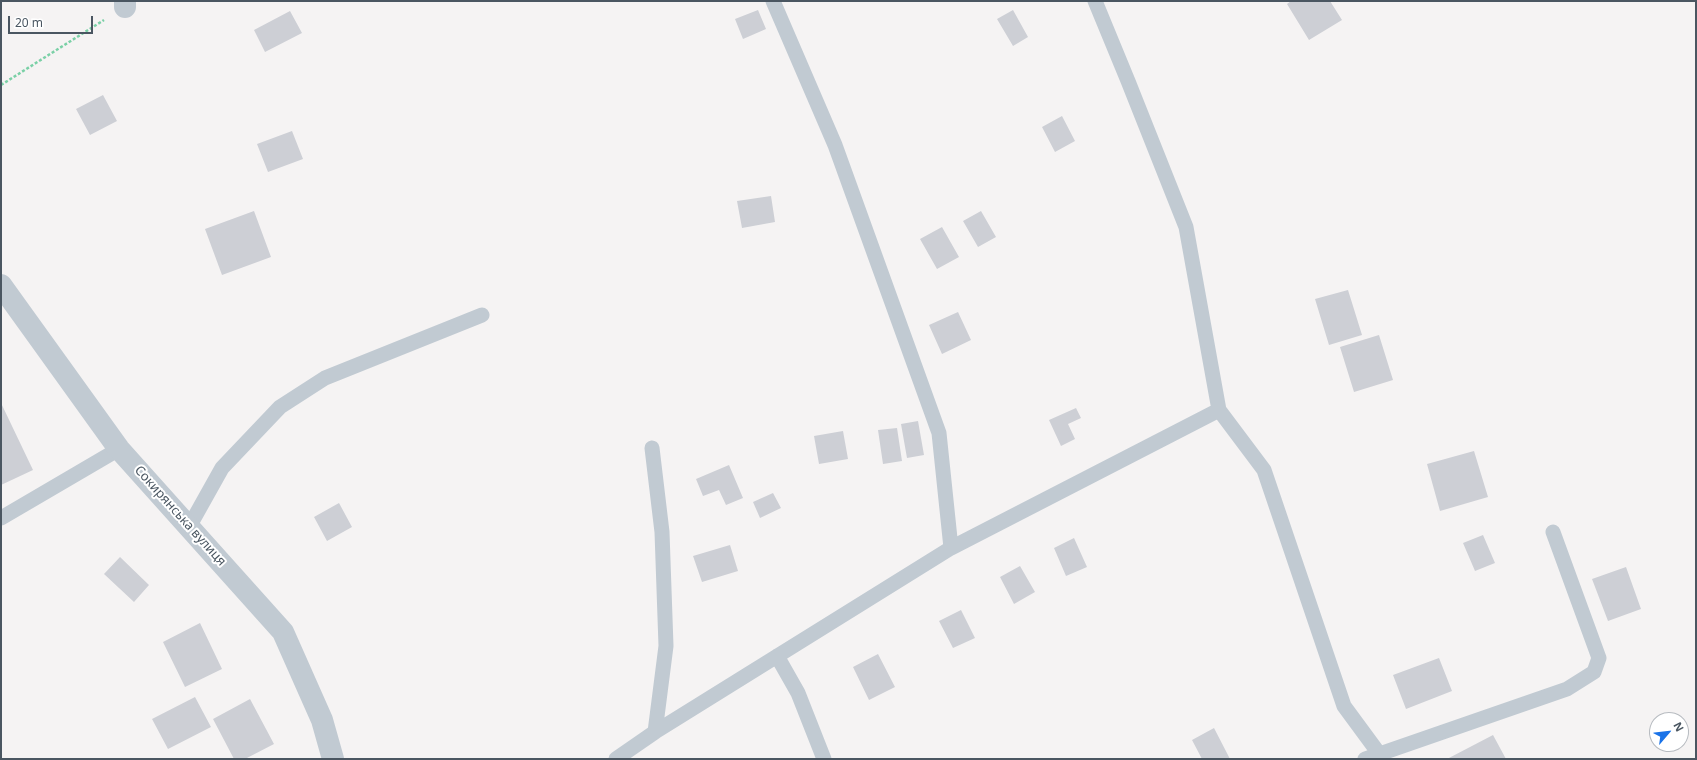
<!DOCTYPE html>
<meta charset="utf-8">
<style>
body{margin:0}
#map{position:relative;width:1697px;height:760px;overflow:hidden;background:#f5f3f3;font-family:"Noto Sans",sans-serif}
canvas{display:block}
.frame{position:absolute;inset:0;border:2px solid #4a5661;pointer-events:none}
.north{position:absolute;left:1649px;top:712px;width:40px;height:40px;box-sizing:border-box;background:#fff;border:1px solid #b7bbc0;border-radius:50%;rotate:62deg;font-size:11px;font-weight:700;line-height:16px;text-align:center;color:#4a5661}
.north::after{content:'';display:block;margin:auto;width:14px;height:18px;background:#1a73e8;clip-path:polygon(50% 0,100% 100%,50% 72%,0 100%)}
.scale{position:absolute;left:8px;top:16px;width:85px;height:18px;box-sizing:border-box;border:2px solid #4a5661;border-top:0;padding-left:5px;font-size:12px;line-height:14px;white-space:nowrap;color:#4a5661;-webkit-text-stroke:3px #fff;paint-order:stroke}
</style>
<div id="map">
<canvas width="1697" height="760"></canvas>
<div class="frame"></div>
<div class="north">N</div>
<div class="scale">20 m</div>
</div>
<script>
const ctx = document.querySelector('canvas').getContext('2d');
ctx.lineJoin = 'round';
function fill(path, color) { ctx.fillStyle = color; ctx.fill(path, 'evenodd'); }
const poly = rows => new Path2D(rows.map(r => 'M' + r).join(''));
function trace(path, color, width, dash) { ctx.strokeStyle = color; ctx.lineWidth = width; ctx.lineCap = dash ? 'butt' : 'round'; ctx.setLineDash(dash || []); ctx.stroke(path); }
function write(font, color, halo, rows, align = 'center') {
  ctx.font = font + ' "Noto Sans",sans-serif'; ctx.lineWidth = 4; ctx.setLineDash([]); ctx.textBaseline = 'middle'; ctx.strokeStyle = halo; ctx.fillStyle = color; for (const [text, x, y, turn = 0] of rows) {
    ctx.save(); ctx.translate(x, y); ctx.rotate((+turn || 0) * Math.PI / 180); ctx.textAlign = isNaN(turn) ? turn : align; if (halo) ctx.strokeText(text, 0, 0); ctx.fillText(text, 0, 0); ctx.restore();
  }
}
fill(poly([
 [1291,1,1330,1,1342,20,1309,40,1287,4],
 [758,10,766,29,743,39,735,19],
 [1013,10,1028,37,1013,46,997,19],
 [290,11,302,33,265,52,254,30],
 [103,95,117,121,90,135,76,109],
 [1062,116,1075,141,1055,152,1042,127],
 [292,131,303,159,268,172,257,144],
 [771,196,775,222,742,228,737,201],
 [254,211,271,257,222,275,205,229],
 [981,211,996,237,978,247,963,221],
 [942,227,959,257,937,269,920,239],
 [1348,290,1362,335,1329,345,1315,299],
 [958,312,971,340,942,354,929,325],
 [1379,335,1393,380,1354,392,1340,347],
 [1,403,33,470,1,485],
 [1076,408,1081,418,1068,424,1075,439,1061,446,1049,420],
 [918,421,924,455,907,458,901,424],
 [897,428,902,461,883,464,878,430],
 [843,431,848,459,819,464,814,436],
 [1474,451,1488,497,1440,511,1427,464],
 [729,465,743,498,726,505,719,490,703,496,696,479],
 [773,493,781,508,760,518,753,502],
 [339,503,352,527,327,541,314,517],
 [1483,535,1495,563,1475,571,1463,543],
 [1074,538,1087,567,1066,576,1054,548],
 [730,545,738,571,702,582,693,556],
 [120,557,149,585,134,602,104,574],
 [1020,566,1035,592,1014,604,1000,577],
 [1626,567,1641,609,1608,621,1592,579],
 [961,610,975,638,953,648,939,621],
 [200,623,222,669,185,687,163,642],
 [878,654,895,687,869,700,853,667],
 [1439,658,1452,691,1406,709,1393,675],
 [195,697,211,727,168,749,152,719],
 [250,699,274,744,245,759,234,759,213,719],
 [1214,728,1230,759,1202,759,1192,740],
 [1493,735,1506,759,1447,759]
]), '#cdcfd5');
trace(poly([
 [1,85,104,20]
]), '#7ad0a6', 2.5, [3, 2]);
trace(poly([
 [773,1,835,145,939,433,951,548],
 [1095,1,1128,81,1186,227,1219,410,1264,470,1344,706,1383,759],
 [652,448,662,532,666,646,655,732],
 [1,518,119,449],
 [189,527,222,468,280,407,325,378,482,315],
 [777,656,798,693,824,759],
 [616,759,655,732,951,548,1219,410],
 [1365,759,1567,689,1594,672,1599,658,1553,532]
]), '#c1cad2', 15);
trace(poly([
 [125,7,125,1],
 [1,285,119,449,283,632,322,720,333,759]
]), '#c1cad2', 22);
write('13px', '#4a5661', '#fff', [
 ["Сокирянська вулиця",180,516,48]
]);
</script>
